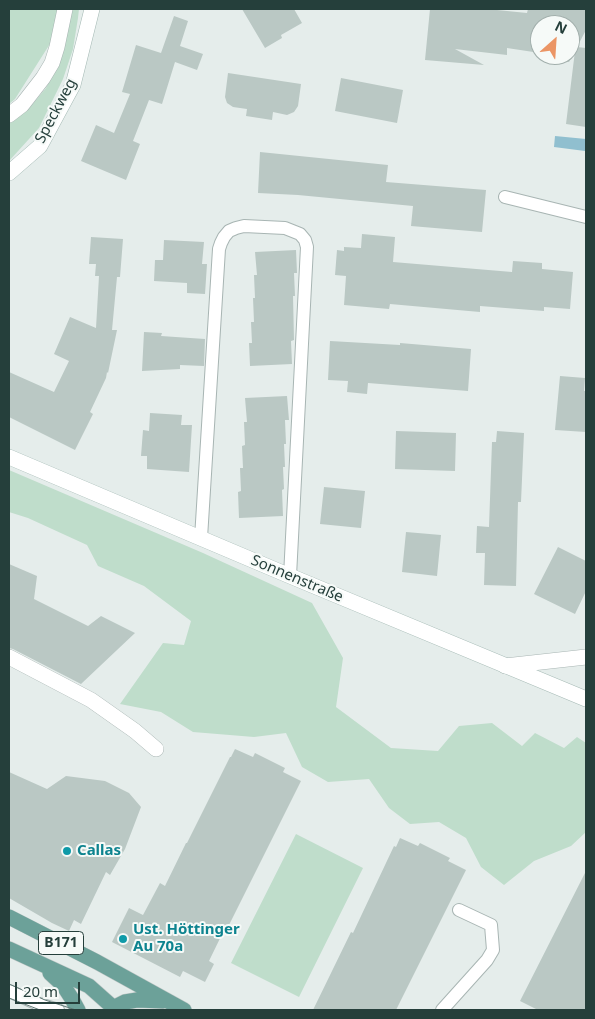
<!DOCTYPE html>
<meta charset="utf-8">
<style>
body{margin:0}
#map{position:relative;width:595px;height:1019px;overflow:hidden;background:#e5edeb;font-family:"Noto Sans",sans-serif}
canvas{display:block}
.frame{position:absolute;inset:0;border:10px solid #253f3b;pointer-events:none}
.north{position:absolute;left:530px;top:15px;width:50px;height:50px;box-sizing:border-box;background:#f6faf8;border:1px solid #a2afac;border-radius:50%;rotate:26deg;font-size:14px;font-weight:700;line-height:20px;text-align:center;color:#253f3b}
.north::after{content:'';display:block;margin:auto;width:18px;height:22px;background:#eb9565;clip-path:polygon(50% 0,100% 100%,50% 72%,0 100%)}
.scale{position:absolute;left:15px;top:982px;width:65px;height:22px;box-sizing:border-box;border:2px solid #253f3b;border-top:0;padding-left:6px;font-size:15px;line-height:18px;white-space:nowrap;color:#253f3b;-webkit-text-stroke:4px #f6faf8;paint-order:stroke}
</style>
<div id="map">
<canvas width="595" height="1019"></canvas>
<div class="frame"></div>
<div class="north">N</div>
<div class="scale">20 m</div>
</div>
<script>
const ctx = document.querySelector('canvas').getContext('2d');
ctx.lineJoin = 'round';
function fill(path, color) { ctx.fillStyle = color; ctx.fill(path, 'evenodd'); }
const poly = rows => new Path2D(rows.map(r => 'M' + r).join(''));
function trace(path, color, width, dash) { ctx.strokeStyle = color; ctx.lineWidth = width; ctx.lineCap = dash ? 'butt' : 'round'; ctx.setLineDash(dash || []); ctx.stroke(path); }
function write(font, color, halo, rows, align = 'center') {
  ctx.font = font + ' "Noto Sans",sans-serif'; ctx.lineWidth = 4; ctx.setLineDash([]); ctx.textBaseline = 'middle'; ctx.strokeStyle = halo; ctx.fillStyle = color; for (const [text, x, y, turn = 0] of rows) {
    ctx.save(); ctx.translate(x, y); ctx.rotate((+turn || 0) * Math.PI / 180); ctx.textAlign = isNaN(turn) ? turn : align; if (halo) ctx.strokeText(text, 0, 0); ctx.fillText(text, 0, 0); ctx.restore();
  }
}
fill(poly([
 [9,9,58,9,53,39,15,99,9,104],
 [71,9,79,9,78,18,73,49,63,79,39,128,9,161,9,123,30,107,46,88,58,63],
 [9,470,203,553,312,603,343,658,336,707,391,748,438,751,459,726,492,723,522,746,535,733,564,748,577,737,586,743,586,832,571,846,534,861,504,885,481,867,466,838,439,822,410,824,389,808,369,779,328,782,302,767,286,733,254,737,193,732,161,712,120,704,163,643,184,645,191,621,144,586,98,566,87,545,28,518,9,512],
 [296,834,363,868,299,997,231,963]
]), '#bfddcb');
fill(poly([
 [555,136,586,139,585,151,554,147]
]), '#90bfcf');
fill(poly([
 [242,9,294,9,302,23,281,35,282,38,265,48],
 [430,9,487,9,527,13,528,9,586,9,586,30,577,47,586,48,586,127,566,124,575,51,569,62,545,59,546,55,570,55,570,25,540,25,540,53,507,48,507,55,455,49,484,65,425,60],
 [174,16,188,21,180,46,203,54,197,70,175,62,162,104,149,100,133,141,140,144,126,180,81,161,96,125,114,133,130,94,122,92,136,45,161,53],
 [228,73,301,84,298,106,294,112,287,115,273,112,272,120,246,116,247,109,233,107,227,103,225,97],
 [341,78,403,90,397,123,335,111],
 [260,152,388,165,386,182,486,190,482,232,411,226,413,206,298,195,258,193],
 [362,234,395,237,393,262,512,272,513,261,542,263,542,269,573,272,570,309,544,307,544,311,480,306,480,312,390,304,389,309,344,305,346,276,335,275,337,250,344,251,344,247,361,248],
 [91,237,123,239,120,277,117,277,112,330,117,330,108,373,107,372,106,378,90,412,93,414,75,450,9,417,9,372,54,392,69,361,54,354,70,317,96,328,99,276,95,276,96,264,89,264],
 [164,240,204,242,202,264,207,264,205,294,187,293,187,283,154,281,155,260,163,260],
 [296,250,297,273,294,273,295,296,293,296,294,340,291,341,292,364,250,366,249,343,252,343,251,322,254,322,253,298,255,298,254,275,257,275,255,252],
 [144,332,162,333,161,336,205,339,204,366,180,365,180,369,142,371],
 [330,341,400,345,400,343,471,349,468,391,368,383,367,394,347,392,348,381,328,380],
 [560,376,585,378,584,391,586,391,586,432,555,430],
 [287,396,289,420,285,420,286,444,284,444,285,467,283,467,284,489,282,490,283,516,239,518,238,492,241,491,240,468,243,468,242,446,245,445,244,422,247,422,245,398],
 [150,413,182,415,181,425,192,425,189,472,147,469,147,456,141,456,143,430,149,431],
 [396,431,456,433,455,471,395,469],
 [497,431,524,433,521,502,518,502,516,586,484,585,485,553,476,553,477,526,489,527,492,442,496,442],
 [324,487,365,491,361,528,320,524],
 [406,532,441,535,437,576,402,572],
 [558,547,586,561,586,591,575,614,534,594],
 [9,564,37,576,34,599,88,626,101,616,135,633,81,684,13,649,9,648],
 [235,749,253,757,255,753,285,768,283,772,301,781,228,927,226,926,209,961,214,964,205,982,183,971,180,977,112,942,129,908,143,915,160,883,165,886,186,843,187,843,230,757,231,757],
 [9,772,47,789,66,776,105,781,129,793,141,807,125,849,110,875,106,872,81,924,74,920,69,931,52,923,9,898],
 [400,838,418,846,420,843,450,858,448,861,466,870,396,1010,313,1010,351,932,353,933,394,846,396,847],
 [586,871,586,1010,538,1010,520,1001]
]), '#bac8c4');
const lane = poly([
 [505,197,586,217],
 [201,538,219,249,221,243,224,237,229,231,236,228,244,226,285,228,300,234,305,240,307,247,290,576],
 [9,991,36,1003,58,1010],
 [442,1010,487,960,493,950,491,925,459,910]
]);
const street = poly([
 [9,115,22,105,43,78,52,63,57,47,65,9],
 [9,657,91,700,135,731,156,749],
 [505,666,586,657]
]);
const secondary = poly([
 [9,173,40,146,73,85,92,9],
 [9,457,290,576,586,699]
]);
const primary = poly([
 [9,917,97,962,184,1010],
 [9,949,89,986,116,1010],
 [50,973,63,985,72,999,78,1010],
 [111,1010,113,1008,125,1002,137,1000,163,1001]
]);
trace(lane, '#a8b5b3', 14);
trace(street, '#a8b5b3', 16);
trace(secondary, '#a4b9b4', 16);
trace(primary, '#c2c9c8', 16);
trace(lane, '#fff', 12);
trace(street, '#fff', 15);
trace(secondary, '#fff', 15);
trace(primary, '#6ca199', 15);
trace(poly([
 [9,984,45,1000,76,1010],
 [9,998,40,1010]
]), '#607a76', 1);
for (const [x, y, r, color] of [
 [67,851,5,"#0f9aa8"],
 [123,939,5,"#0f9aa8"]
]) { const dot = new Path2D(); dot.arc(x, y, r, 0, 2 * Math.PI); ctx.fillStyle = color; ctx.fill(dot); trace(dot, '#f6faf8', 2); }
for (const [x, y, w] of [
 [61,943,45]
]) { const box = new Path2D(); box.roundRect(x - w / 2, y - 11.5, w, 23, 4); ctx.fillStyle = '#f6faf8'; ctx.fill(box); trace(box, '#253f3b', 1); }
write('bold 14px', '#253f3b', null, [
 ["B171",61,943]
]);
write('15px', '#253f3b', '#f6faf8', [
 ["Speckweg",56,111,-62],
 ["Sonnenstraße",297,579,23]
]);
write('bold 15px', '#0d838f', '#f6faf8', [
 ["Callas",77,851],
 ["Ust. Höttinger",133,930],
 ["Au 70a",133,947]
], 'left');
</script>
